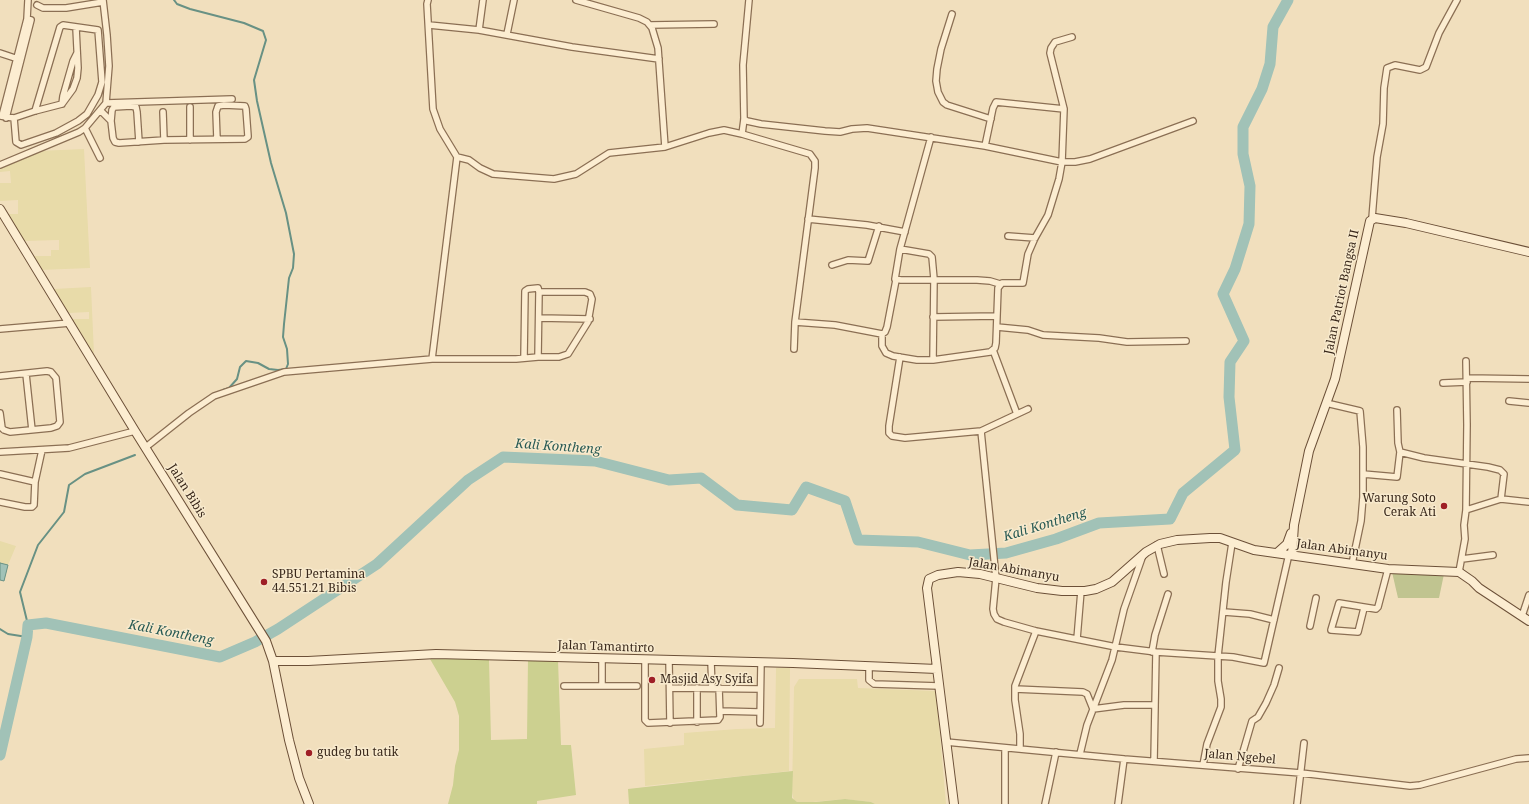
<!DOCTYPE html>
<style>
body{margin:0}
canvas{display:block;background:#f1dfbd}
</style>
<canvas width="1529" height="804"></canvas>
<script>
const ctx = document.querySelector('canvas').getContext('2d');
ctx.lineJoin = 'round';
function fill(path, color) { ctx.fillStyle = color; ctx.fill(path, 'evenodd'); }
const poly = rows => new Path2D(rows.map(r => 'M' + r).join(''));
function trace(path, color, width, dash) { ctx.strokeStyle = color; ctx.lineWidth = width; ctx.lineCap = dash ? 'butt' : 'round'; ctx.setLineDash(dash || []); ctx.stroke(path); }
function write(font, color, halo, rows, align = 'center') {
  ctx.font = font + ' "Noto Serif",serif'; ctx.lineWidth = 3; ctx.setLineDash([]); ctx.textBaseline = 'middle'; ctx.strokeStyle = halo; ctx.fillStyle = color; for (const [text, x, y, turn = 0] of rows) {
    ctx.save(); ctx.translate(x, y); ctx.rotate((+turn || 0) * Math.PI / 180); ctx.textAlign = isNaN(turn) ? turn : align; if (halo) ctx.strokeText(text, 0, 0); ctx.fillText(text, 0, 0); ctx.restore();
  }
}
fill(poly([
 [84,149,90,268,40,270,33,256,51,256,51,250,59,250,59,240,24,241,8,214,18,214,18,200,0,201,0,183,11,183,10,171,0,172,0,168,38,151],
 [91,287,94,354,72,319,89,319,89,312,68,313,54,289],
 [0,541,16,546,8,565,0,563],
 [776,668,790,668,789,771,645,786,644,749,684,745,684,733,737,729,775,728],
 [799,679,857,679,858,688,936,691,946,804,875,804,871,802,845,799,801,803,794,801,792,792,794,687]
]), '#e8dba9');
fill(poly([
 [528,658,558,660,561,745,571,745,576,795,537,801,537,804,448,804,453,785,455,766,459,750,459,716,455,702,430,659,489,659,491,740,527,739],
 [793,771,792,798,797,802,816,802,845,799,871,802,875,804,629,804,628,789,743,776]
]), '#ccd090');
fill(poly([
 [1392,572,1444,574,1439,598,1398,598]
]), '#c0c490');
const water = poly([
 [0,563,8,565,4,581,0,580,0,563]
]);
fill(water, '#a1c2b7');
trace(water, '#689184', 1);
trace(poly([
 [174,0,177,4,190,9,244,23,263,31,266,40,254,80,257,101,271,163,286,213,294,254,293,268,289,278,284,324,283,337,287,349,288,364,286,369,278,370,269,369,258,363,246,361,240,367,237,379,229,388,223,390],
 [28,625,20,592,38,545,64,512,69,485,85,474,135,455],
 [0,629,8,634,27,637]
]), '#689184', 2);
trace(poly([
 [0,755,27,637,28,625,46,623,220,657,255,642,278,629,377,564,468,480,503,457,595,461,669,480,701,478,737,505,792,510,806,487,845,501,858,540,918,542,970,555,1006,553,1056,539,1099,523,1170,519,1183,493,1235,450,1229,397,1230,362,1244,341,1223,294,1235,269,1249,224,1250,186,1243,154,1243,127,1262,89,1270,64,1273,27,1288,0]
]), '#a1c2b7', 11);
const street = poly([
 [428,0,427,4,433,109,440,129,457,157,432,359],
 [576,0,639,18,647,22,652,28,658,48,665,147],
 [37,5,43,8,66,8,103,2],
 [952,14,941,49,937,69,936,81,938,92,943,102,947,105,991,119],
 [429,25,479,30,572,47,659,59],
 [650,25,714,24],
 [479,30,483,0],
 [507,34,514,0],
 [0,53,18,59],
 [106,103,232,99],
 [62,104,63,96,73,61,77,53],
 [190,107,190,140],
 [101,111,111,121,113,138,115,142,119,143,164,140,245,139,248,137,248,136,246,109,245,106,224,105,218,106,216,112,217,139],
 [163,112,164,140],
 [0,116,14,118,35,111,62,104,73,89,77,78,78,68,76,28],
 [2,116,27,19,28,0],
 [6,118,31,20,27,19],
 [14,118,16,142,21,145,56,133,78,121,87,114,98,95,102,82,98,30,63,25,60,27,35,111],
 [744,119,747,121,761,124,825,131,840,132,852,129,867,128,985,146,1062,162,1075,162,1090,159,1193,121],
 [111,121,112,110,114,107,131,106,136,107,137,112,139,142],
 [85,128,100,158],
 [742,134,744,119,743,65,749,0],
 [931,137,900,249,895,279,901,280,977,280,990,281,1000,284],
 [985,146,993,108,996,102,1064,109],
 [457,157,469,160,480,168,493,174,554,179,576,174,609,153,665,147,709,133,724,130,742,134,810,154,815,161,815,168,795,322,794,349],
 [0,165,79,132,85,128,106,103,109,66,107,35,103,0],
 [1372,218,1377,157,1383,124,1384,88,1387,68,1395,65,1420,70,1426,67,1439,33,1457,0],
 [808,219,867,225,905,232],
 [1008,236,1035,238],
 [900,249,929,254,932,257,934,279,933,360],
 [832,265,848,260,868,261,879,226],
 [933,317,997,316],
 [539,318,590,319],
 [795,322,835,325,882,334,885,332,887,327,896,280],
 [997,327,1028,330,1043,335,1099,338,1127,342,1186,341],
 [0,329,70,323],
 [882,334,882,346,886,353,893,356,917,360,933,360,990,352,995,348,996,343,998,288,1002,283,1023,283,1028,254,1035,238,1048,215,1059,179,1062,162,1064,109,1050,53,1051,48,1055,42,1072,37],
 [993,350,1017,414],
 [538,357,559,357,568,354,588,322,592,299,590,294,585,292,539,292],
 [900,357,889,426,889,433,892,436,905,438,981,431,1028,409],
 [26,374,32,430],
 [0,376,47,371,51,372,56,378,60,422,57,426,51,428,10,432,4,430,2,428,0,413],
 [1467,378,1529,379],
 [1443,383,1467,382],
 [1509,401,1529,403],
 [1326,403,1360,411,1363,447,1363,497,1361,521,1352,564],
 [981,431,996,578,993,609,994,614,997,619,1004,622,1036,631,1116,647,1156,652,1233,657,1264,663,1289,554],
 [146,447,189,413,214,396,284,372,432,359,516,359,538,357,539,292,538,288,528,289,525,291,524,358],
 [0,452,69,448,135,431],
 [1400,452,1424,458,1488,467,1500,470,1504,474,1501,499],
 [0,474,35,482],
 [1363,474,1397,477,1400,452,1398,443,1397,410],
 [0,502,25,507,32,507,34,505,35,482,42,450],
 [1466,510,1501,499,1529,502],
 [1157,545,1164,574],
 [1462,559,1493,555],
 [1459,572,1465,539,1464,525,1466,510,1467,425,1466,361],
 [1364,608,1358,632,1331,630,1339,603,1376,609,1378,607,1388,569],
 [1224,612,1250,614,1274,620],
 [1522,616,1529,595],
 [1310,626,1316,598],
 [1077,639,1081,591],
 [1152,652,1155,635,1168,594],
 [602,658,602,685],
 [645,660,645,720,648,723,718,720,720,717,719,688],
 [669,661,670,723],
 [711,662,712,688],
 [869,666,869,680,874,684,939,686],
 [564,686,637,686],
 [670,688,760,689],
 [1015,689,1083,692,1087,694,1093,709,1124,705,1155,705],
 [720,711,759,712],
 [697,722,697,688],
 [760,723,761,663],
 [946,742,1124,759,1301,773,1410,786,1420,785,1516,759,1529,758],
 [1020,749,1020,734,1015,700,1015,686,1036,631],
 [1080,754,1087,725,1112,660,1124,609,1143,555],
 [1154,761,1156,652],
 [1203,765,1207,744,1221,707,1221,699,1218,681,1218,656,1226,582,1232,543],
 [1238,769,1252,721,1258,717,1266,703,1274,685,1279,668],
 [1005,804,1005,748],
 [1045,804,1056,752],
 [1118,804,1124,759],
 [1297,804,1304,743]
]);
const secondary = poly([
 [0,209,135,431,266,641,273,661,289,740,299,778,309,804],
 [1277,553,1287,544,1291,533],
 [1292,555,1294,525,1309,451,1335,379,1370,221,1375,218,1406,223,1529,252],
 [273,661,308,661,436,654,793,663,937,669],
 [954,804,927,588,929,579,938,575,958,572,980,574,1037,588,1062,591,1085,591,1096,589,1112,582,1146,552,1160,544,1177,540,1210,538,1220,538,1254,550,1388,569,1459,572,1472,581,1479,588,1529,621]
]);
trace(street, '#8b6f54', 8);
trace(secondary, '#6c5038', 10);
trace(street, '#fcedd1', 5.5);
trace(secondary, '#fcedd1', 8);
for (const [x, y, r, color] of [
 [1444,506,4,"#9f1f26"],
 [264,582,4,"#9f1f26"],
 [652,680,4,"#9f1f26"],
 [309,753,4,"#9f1f26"]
]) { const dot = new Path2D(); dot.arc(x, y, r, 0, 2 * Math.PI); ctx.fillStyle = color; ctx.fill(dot); trace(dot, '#f8eacd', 1.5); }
write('12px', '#39281b', '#f8eacd', [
 ["Jalan Patriot Bangsa II",1342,292,-78],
 ["Jalan Bibis",187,491,58],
 ["Jalan Abimanyu",1342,550,8],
 ["Jalan Abimanyu",1014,570,10],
 ["Jalan Tamantirto",606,647,2],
 ["Jalan Ngebel",1240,757,5]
]);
write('12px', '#39281b', '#f8eacd', [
 ["Warung Soto",1436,499,"right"],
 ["Cerak Ati",1436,513,"right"],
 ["SPBU Pertamina",272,575],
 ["44.551.21 Bibis",272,589],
 ["Masjid Asy Syifa",660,680],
 ["gudeg bu tatik",317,753]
], 'left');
write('italic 13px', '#285a54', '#f8eacd', [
 ["Kali Kontheng",558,447,4],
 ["Kali Kontheng",1045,525,-17],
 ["Kali Kontheng",171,633,11]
]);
</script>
